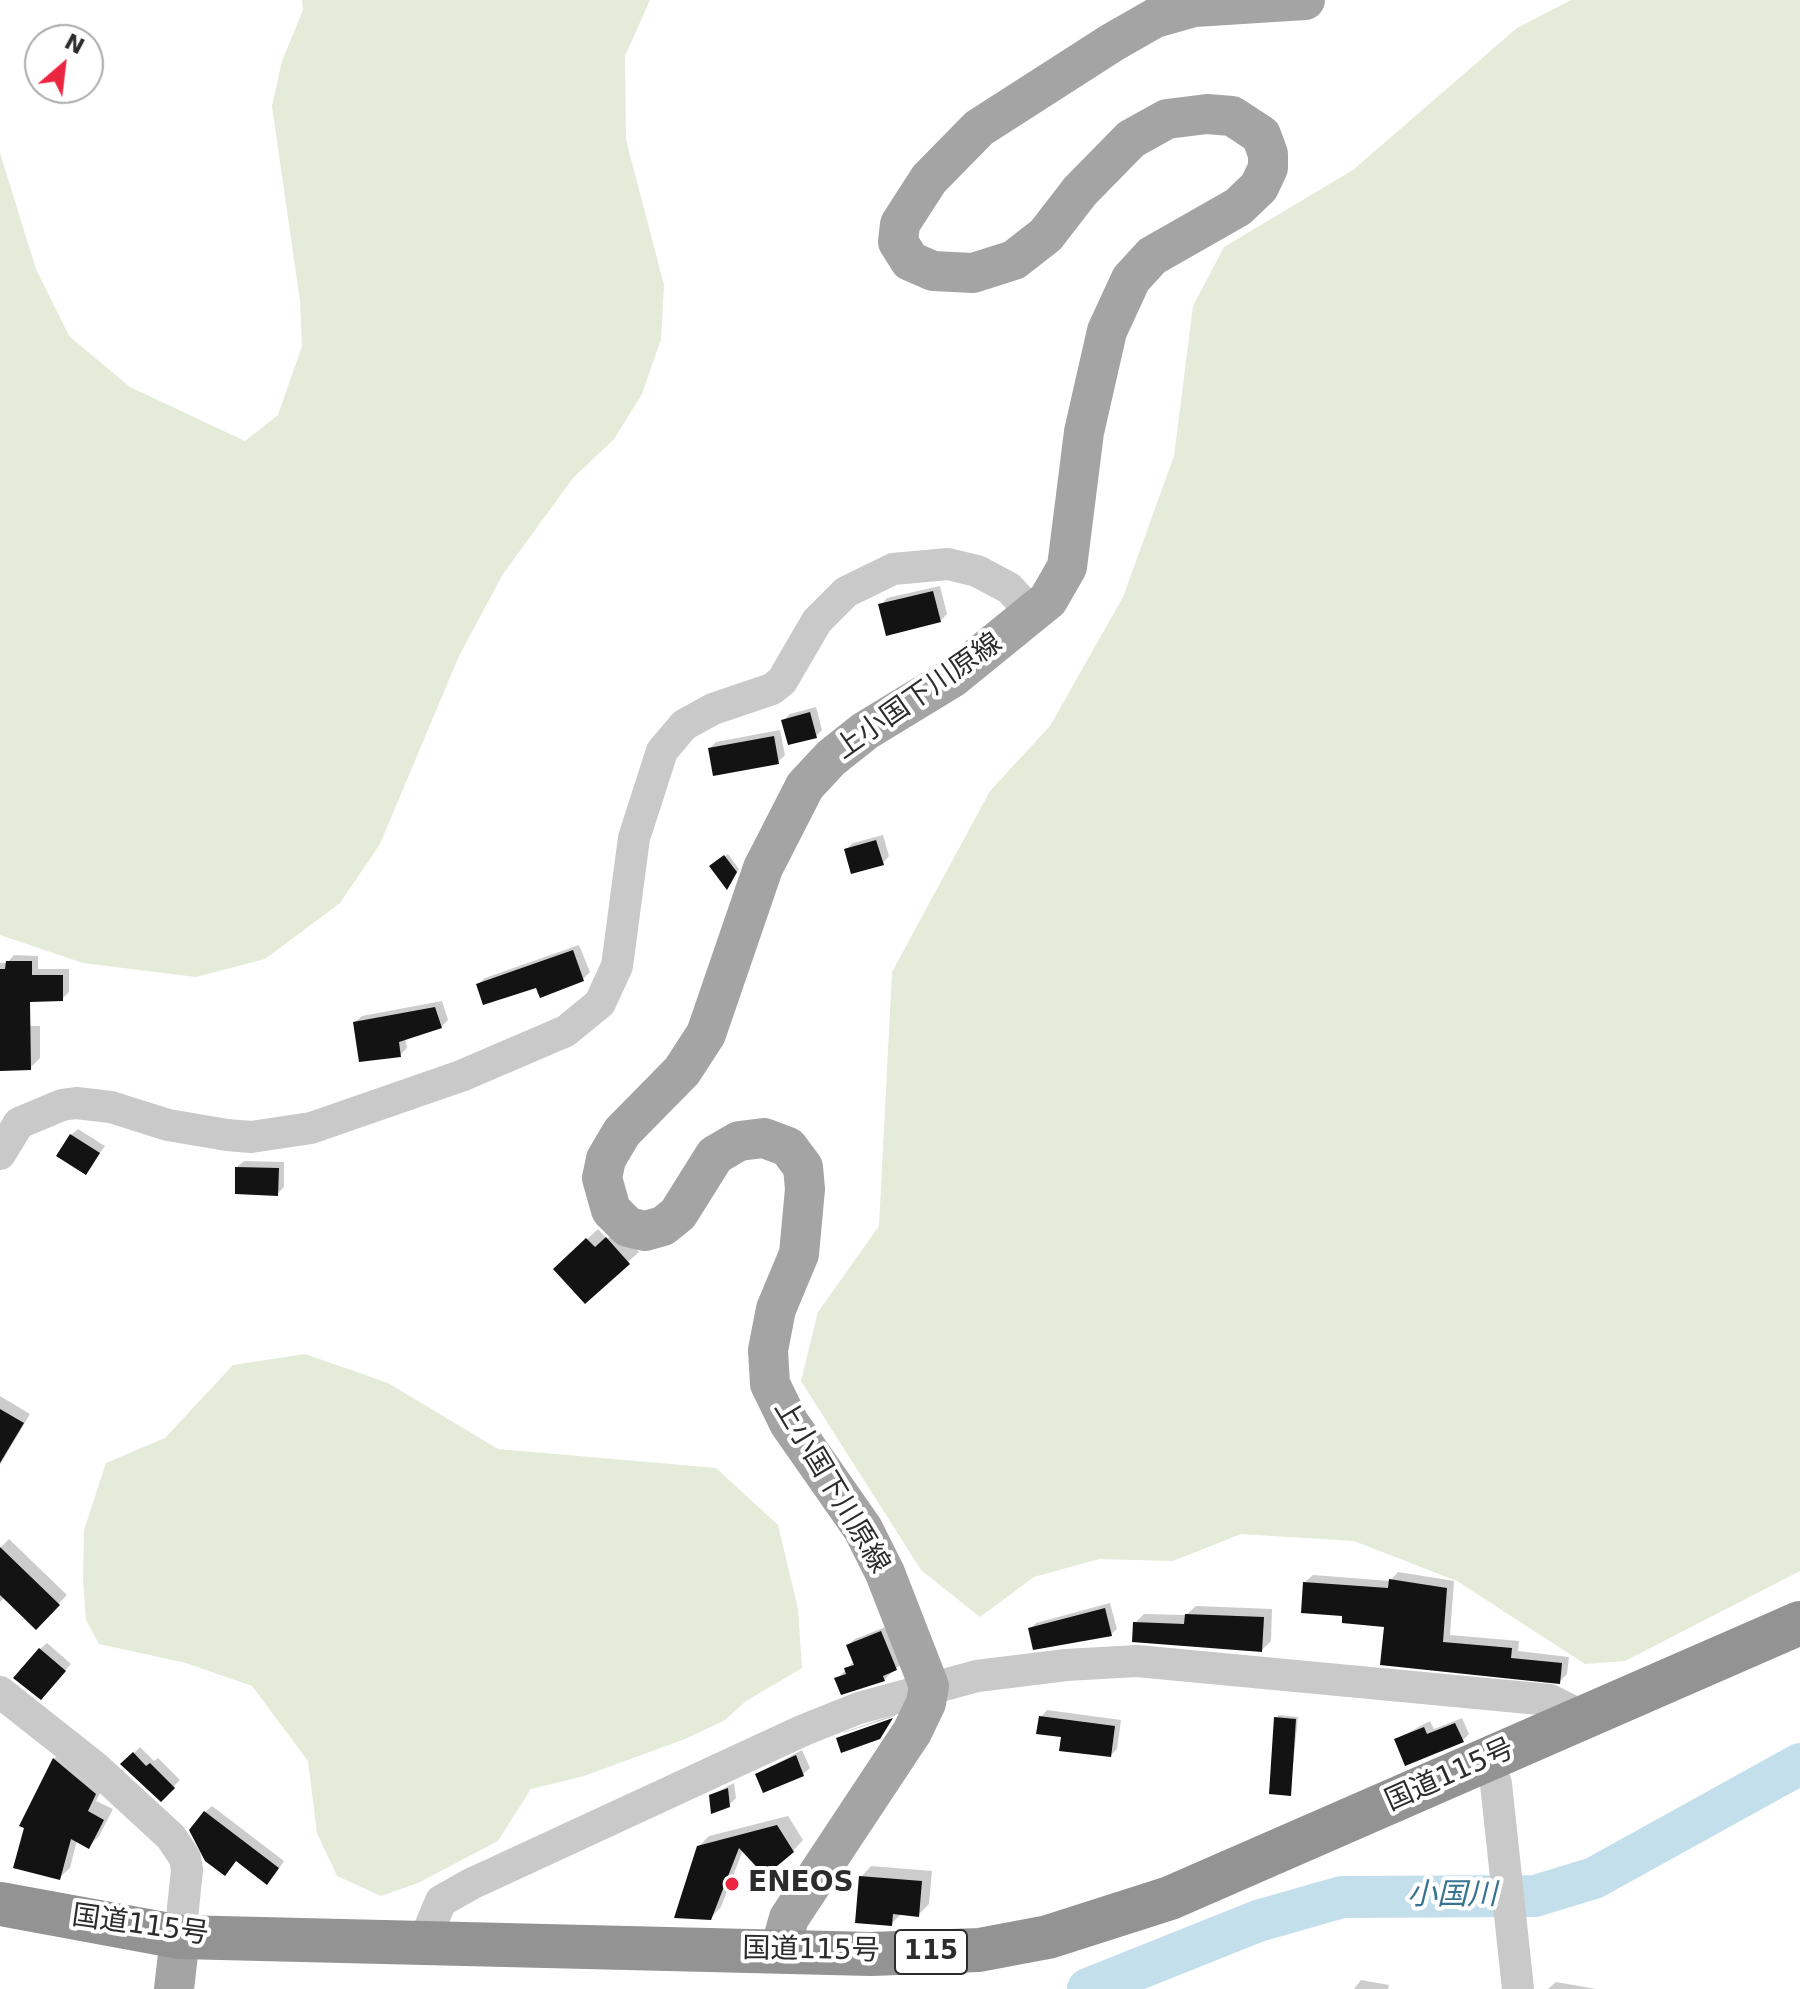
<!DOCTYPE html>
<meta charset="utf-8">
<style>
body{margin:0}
#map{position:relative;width:1800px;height:1989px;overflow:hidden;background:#fff;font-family:"DejaVu Sans",sans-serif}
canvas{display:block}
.north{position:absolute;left:24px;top:24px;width:80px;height:80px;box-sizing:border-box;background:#fff;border:2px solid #ababab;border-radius:50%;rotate:28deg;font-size:22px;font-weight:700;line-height:32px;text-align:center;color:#2c2c2c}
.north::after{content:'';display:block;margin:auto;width:28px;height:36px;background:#ec2641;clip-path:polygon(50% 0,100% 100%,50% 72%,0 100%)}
</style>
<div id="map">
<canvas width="1800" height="1989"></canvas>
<div class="north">N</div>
</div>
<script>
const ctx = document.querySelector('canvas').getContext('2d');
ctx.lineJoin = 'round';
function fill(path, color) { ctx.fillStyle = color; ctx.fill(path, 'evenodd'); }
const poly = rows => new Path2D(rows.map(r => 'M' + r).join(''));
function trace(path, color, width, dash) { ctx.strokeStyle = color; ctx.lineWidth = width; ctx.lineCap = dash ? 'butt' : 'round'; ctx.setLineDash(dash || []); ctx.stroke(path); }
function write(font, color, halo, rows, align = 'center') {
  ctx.font = font + ' "DejaVu Sans","Noto Sans JP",sans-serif'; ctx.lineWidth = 8; ctx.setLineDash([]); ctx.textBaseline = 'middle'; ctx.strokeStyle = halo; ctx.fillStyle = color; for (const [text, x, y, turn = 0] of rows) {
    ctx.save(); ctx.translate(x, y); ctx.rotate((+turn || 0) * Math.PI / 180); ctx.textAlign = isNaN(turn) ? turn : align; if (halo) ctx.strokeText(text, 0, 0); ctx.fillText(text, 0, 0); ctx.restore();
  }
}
fill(poly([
 [302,0,650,0,625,56,626,140,664,285,661,339,642,394,614,439,573,478,503,574,459,656,380,844,340,903,265,959,196,977,83,963,0,935,0,153,36,269,69,336,130,387,245,441,278,415,302,346,300,301,272,106,282,61,303,10],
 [1571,0,1800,0,1800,1571,1625,1661,1585,1664,1457,1581,1354,1541,1241,1534,1173,1561,1099,1559,1034,1577,980,1617,921,1570,801,1381,818,1312,879,1226,892,972,990,791,1050,726,1123,597,1174,456,1193,306,1224,247,1353,170,1517,28],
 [305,1354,388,1383,498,1449,716,1468,778,1525,798,1609,802,1668,746,1701,725,1720,685,1739,584,1776,531,1789,498,1841,418,1883,381,1896,337,1876,317,1833,308,1761,252,1686,186,1663,99,1644,86,1620,83,1580,84,1530,106,1463,165,1438,233,1365]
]), '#e4ebd9');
fill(poly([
 [940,586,947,614,940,621,881,605,887,598],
 [816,707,822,730,816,736,783,721,790,714],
 [780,730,785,755,778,762,710,748,716,742],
 [883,835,889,856,883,863,846,849,853,843],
 [728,854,739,869,730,885,712,867],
 [579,945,590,972,583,979,538,986,478,984,485,978],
 [14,955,38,956,38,969,69,969,69,992,62,999,0,999,0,963,7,963],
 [442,1001,448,1020,441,1027,405,1038,407,1048,400,1055,355,1022,362,1016],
 [0,1026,40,1026,40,1058,30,1068,0,1069],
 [78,1129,105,1146,86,1172,71,1135],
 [244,1161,284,1162,284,1187,277,1194,237,1167],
 [598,1229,607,1239,617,1229,639,1252,628,1262,566,1259],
 [0,1396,30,1414,0,1465],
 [9,1539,67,1595,36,1627,5,1597,0,1602,0,1548],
 [1398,1572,1454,1581,1450,1635,1519,1641,1518,1651,1569,1657,1567,1674,1559,1682,1344,1614,1305,1582,1313,1575,1390,1581],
 [1110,1603,1117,1629,1111,1634,1030,1629,1036,1623],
 [1196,1606,1272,1609,1271,1641,1262,1650,1135,1623,1144,1614,1186,1615],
 [888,1626,903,1662,884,1680,837,1679,853,1662,848,1645,855,1639],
 [47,1643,71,1664,47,1691,40,1649],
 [1047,1710,1121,1720,1117,1749,1111,1755,1063,1735,1041,1717],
 [896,1714,895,1716,843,1733,844,1732],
 [1279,1715,1298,1717,1290,1794,1276,1718],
 [1462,1718,1469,1734,1462,1741,1396,1739,1430,1721,1434,1729],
 [140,1747,154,1761,158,1758,180,1780,161,1799,123,1764],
 [64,1749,105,1783,96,1801,113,1809,99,1836,89,1846,77,1840,70,1868,59,1878,21,1825,54,1759],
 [802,1750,810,1768,803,1774,757,1774],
 [734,1783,736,1798,729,1805,711,1795],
 [212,1806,284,1861,274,1876,205,1812],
 [788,1816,803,1840,793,1851,743,1850,721,1907,711,1918,698,1847,709,1836],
 [871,1866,932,1871,929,1904,918,1915,902,1913,891,1924,861,1877],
 [1361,1980,1389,1985,1388,1989,1354,1989],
 [1556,1982,1596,1989,1548,1989]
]), '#0003');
trace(poly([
 [1088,1989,1258,1921,1342,1897,1535,1896,1594,1878,1800,1764]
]), '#c4dfec', 42);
fill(poly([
 [933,591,941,622,886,636,878,604],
 [810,712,817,738,788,745,781,720],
 [774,736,779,764,713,776,708,748],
 [876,840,884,865,851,874,844,849],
 [724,855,737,872,727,890,709,866],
 [573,950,584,981,540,998,536,988,483,1005,476,984],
 [6,961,32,961,32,975,63,975,63,1001,30,1002,31,1070,0,1071,0,969,5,969],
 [435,1007,442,1028,399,1042,401,1057,359,1062,353,1022],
 [70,1134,100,1153,86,1175,56,1156],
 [235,1167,279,1168,278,1196,235,1194],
 [606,1237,630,1264,585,1304,553,1269,586,1238,595,1247],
 [0,1409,24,1423,0,1463],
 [0,1547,60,1605,36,1630,0,1595],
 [1389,1579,1447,1588,1443,1642,1512,1648,1511,1658,1562,1663,1560,1684,1380,1665,1384,1627,1342,1623,1342,1616,1301,1613,1303,1582,1388,1588],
 [1105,1608,1112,1636,1033,1650,1028,1628],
 [1185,1614,1264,1617,1262,1652,1132,1642,1133,1622,1184,1624],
 [881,1631,897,1670,883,1676,885,1681,841,1695,834,1678,846,1674,844,1668,854,1665,846,1645],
 [39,1648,66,1671,41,1700,13,1678],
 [1039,1716,1115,1726,1111,1757,1059,1751,1061,1737,1036,1734],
 [1274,1717,1296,1719,1291,1796,1269,1794],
 [893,1718,880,1739,841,1753,836,1738],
 [1455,1723,1464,1742,1405,1766,1394,1739,1424,1727,1427,1734],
 [133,1752,146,1766,150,1763,175,1788,161,1802,120,1764],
 [796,1755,804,1776,763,1793,755,1774],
 [53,1758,96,1794,88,1811,104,1820,89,1849,71,1839,60,1880,13,1868,24,1828,19,1826],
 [728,1788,730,1807,711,1814,709,1795],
 [204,1811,279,1868,267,1885,236,1861,225,1876,205,1861,189,1830],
 [777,1825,794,1852,765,1876,739,1848,711,1920,674,1918,697,1846],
 [859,1876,922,1881,919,1917,893,1914,892,1926,855,1923]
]), '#131313');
trace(poly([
 [0,1154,19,1123,62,1105,76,1103,111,1107,168,1125,227,1135,251,1137,311,1128,461,1076,566,1031,600,1003,617,966,634,838,662,751,684,725,713,709,772,689,782,681,817,621,846,592,893,569,948,564,977,571,1009,588,1033,614],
 [0,1692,95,1767,171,1837,185,1858,187,1870,180,1937],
 [1488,1760,1496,1784,1518,1989],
 [429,1942,430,1927,441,1901,471,1884,804,1730,859,1708,977,1676,1066,1665,1137,1661,1550,1700,1570,1710,1577,1720]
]), '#c9c9c9', 32);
trace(poly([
 [780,1950,789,1918,912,1732,926,1703,929,1686,885,1573,863,1529,789,1423,770,1384,768,1350,776,1309,799,1254,805,1189,803,1167,788,1147,764,1138,739,1141,715,1155,678,1214,663,1226,645,1231,628,1227,611,1210,602,1178,606,1159,622,1132,682,1071,706,1034,763,868,805,786,831,758,865,731,952,678,1048,600,1067,567,1084,432,1107,331,1131,279,1152,256,1238,207,1259,187,1268,168,1268,154,1261,135,1232,116,1207,114,1167,119,1131,139,1080,191,1046,235,1014,260,973,273,933,271,910,261,898,242,900,224,929,179,979,128,1113,42,1155,18,1194,7,1305,0],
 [174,1989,180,1937]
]), '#a4a4a4', 40);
trace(poly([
 [0,1904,180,1937,871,1954,979,1950,1048,1937,1170,1898,1800,1623]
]), '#939393', 44);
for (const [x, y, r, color] of [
 [732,1884,8,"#ec2641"]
]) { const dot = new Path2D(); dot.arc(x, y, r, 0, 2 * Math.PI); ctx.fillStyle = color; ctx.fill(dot); trace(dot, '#fff', 3); }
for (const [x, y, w] of [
 [931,1952,72]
]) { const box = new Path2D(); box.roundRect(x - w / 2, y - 22, w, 44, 6); ctx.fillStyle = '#fff'; ctx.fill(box); trace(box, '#2c2c2c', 2); }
write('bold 26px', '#2c2c2c', null, [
 ["115",931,1952]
]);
write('28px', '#2c2c2c', '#fff', [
 ["上小国下川原線",919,697,-35],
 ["上小国下川原線",831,1487,59],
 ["国道115号",1450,1776,-24],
 ["国道115号",140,1926,8],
 ["国道115号",811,1951,1]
]);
write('bold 28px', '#2c2c2c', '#fff', [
 ["ENEOS",748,1884]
], 'left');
write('italic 30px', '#387491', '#fff', [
 ["小国川",1452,1896]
]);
</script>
